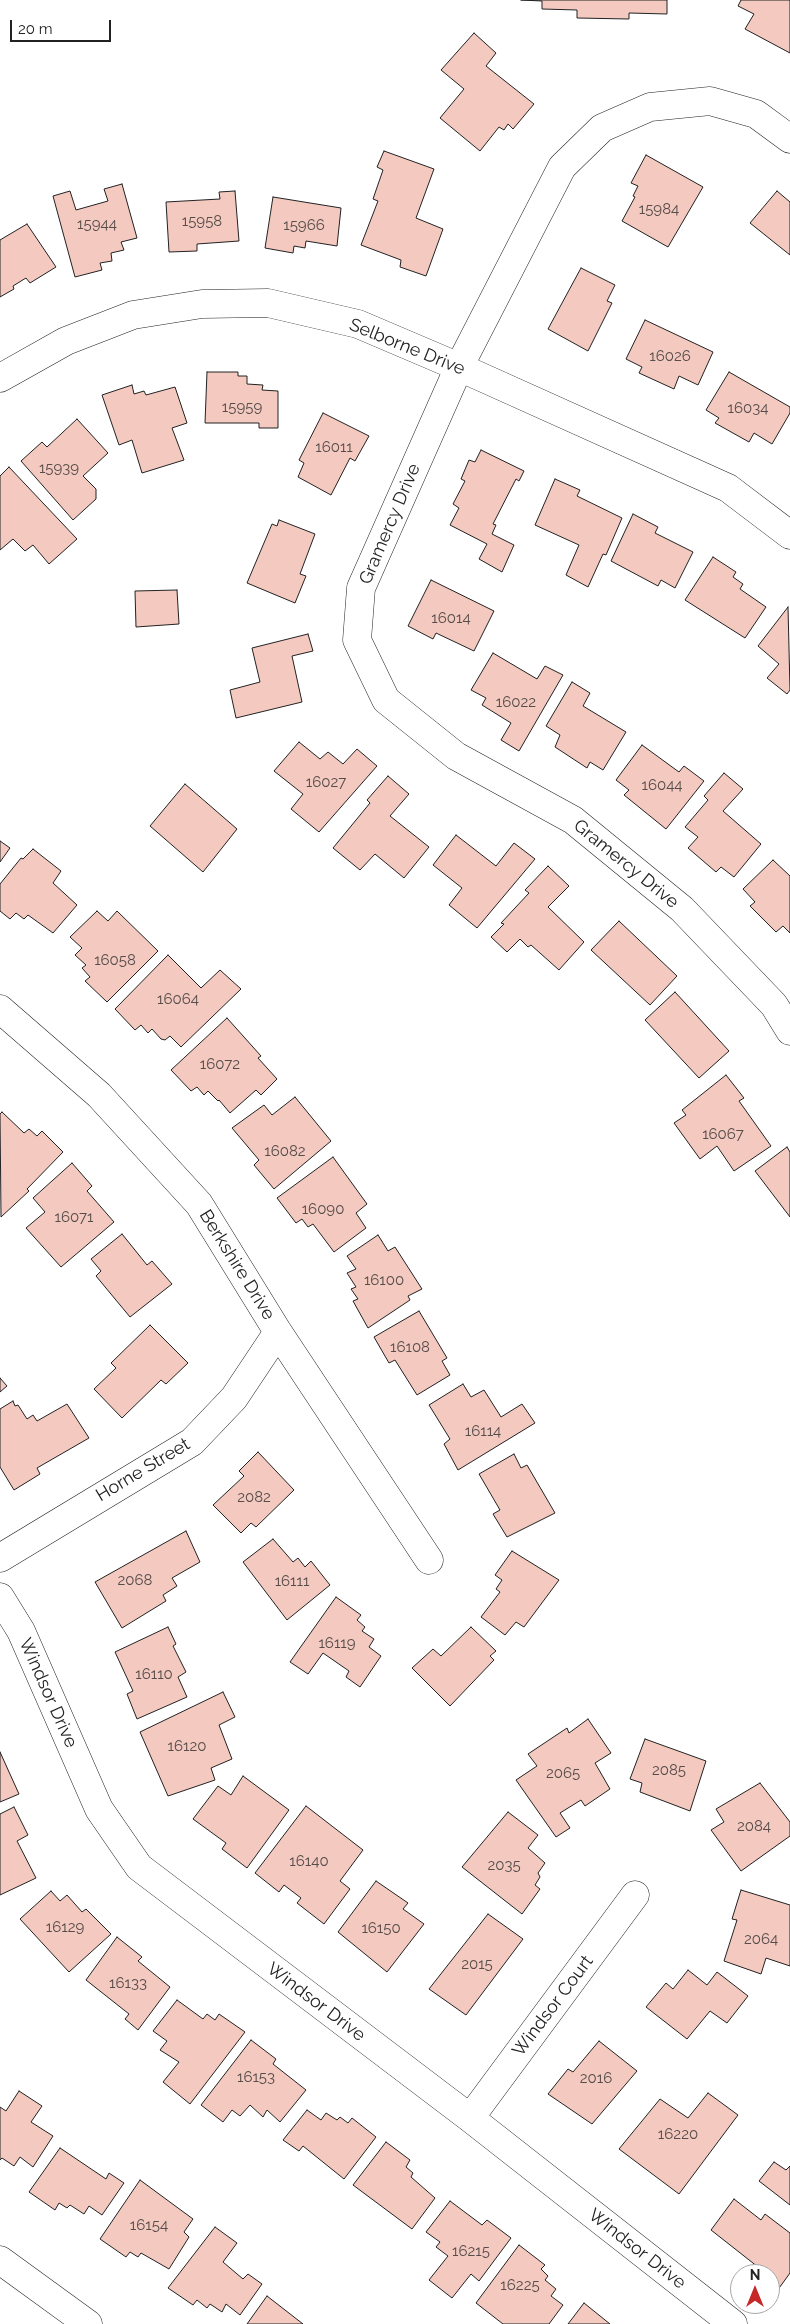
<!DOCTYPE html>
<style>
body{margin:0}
#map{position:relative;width:790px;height:2324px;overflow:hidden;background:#fff;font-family:Raleway,sans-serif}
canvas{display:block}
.north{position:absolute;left:730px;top:2264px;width:50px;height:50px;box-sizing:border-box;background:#fff;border:1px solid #a7a7a7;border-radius:50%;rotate:0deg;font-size:14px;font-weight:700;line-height:20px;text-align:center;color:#222}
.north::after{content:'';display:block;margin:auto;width:18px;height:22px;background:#c62828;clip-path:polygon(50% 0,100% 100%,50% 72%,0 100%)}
.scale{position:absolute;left:10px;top:20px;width:101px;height:22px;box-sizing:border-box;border:2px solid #222;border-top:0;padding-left:6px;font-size:15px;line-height:18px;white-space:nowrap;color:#222;-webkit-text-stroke:4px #fff;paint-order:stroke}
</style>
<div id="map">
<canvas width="790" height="2324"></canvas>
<div class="north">N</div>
<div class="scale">20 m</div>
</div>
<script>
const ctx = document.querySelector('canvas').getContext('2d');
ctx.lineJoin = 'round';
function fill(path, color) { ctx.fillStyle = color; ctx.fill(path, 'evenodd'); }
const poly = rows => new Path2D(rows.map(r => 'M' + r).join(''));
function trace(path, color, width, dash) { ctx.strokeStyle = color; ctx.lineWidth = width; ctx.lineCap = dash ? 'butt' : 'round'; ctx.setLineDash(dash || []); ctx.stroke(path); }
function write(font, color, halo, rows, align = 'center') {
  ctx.font = font + ' Raleway,sans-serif'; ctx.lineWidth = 4; ctx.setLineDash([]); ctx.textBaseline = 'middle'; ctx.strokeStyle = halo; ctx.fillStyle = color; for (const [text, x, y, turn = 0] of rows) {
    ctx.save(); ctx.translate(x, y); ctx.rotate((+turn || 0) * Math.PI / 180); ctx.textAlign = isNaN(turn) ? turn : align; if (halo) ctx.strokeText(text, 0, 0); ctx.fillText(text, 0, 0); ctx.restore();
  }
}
const building = poly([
 [521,0,667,0,667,14,629,13,629,19,577,18,577,10,542,9,542,1,521,0],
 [741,0,790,0,790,53,745,29,754,14,738,6,741,0],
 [474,33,496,53,486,66,534,104,513,129,508,124,504,130,499,127,480,151,440,118,464,89,441,70,474,33],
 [384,151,434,169,416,218,443,229,426,276,400,267,401,260,361,245,378,201,373,199,383,170,377,167,384,151],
 [646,155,703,187,668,247,622,221,635,197,633,196,638,186,631,183,646,155],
 [122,184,137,238,121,242,124,250,111,253,112,261,100,263,102,270,75,277,53,196,70,191,76,210,108,201,104,189,122,184],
 [235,191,239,241,197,244,197,251,169,252,166,202,220,199,219,192,235,191],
 [777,191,790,202,790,255,750,223,777,191],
 [273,197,341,208,337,246,306,241,305,248,294,246,293,253,265,248,273,197],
 [27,224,56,267,30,283,26,278,13,286,14,289,0,297,0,240,27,224],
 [581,268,615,285,607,301,612,303,588,351,548,329,581,268],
 [645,320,713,352,698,385,679,376,674,389,639,373,642,367,626,359,645,320],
 [207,372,238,372,238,376,247,376,247,384,263,385,262,390,278,391,278,428,259,428,259,423,205,423,207,372],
 [729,372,790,407,790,413,772,444,754,433,749,442,715,423,719,418,706,410,729,372],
 [132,385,134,394,144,391,146,395,175,387,187,423,172,428,184,460,142,473,132,440,119,445,102,395,132,385],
 [323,413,369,436,355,461,350,458,331,495,298,477,304,463,299,460,323,413],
 [77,419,108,453,83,476,96,489,96,499,73,520,21,461,42,442,47,447,77,419],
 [481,450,524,471,519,481,516,479,493,524,496,525,492,534,514,545,502,572,479,559,487,544,450,525,459,508,453,504,465,481,461,479,469,460,475,462,481,450],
 [9,467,77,539,49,564,33,545,25,551,13,539,0,550,0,476,9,467],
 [555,479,580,490,577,496,622,518,606,555,603,554,588,587,566,575,579,545,535,525,555,479],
 [633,514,658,527,655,533,693,552,675,588,661,580,658,586,611,561,633,514],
 [279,520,315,534,300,574,306,576,295,603,247,583,272,524,277,526,279,520],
 [713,557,736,572,733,577,743,584,740,589,766,607,745,638,685,600,713,557],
 [431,580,494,611,474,651,436,633,433,639,408,626,431,580],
 [177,590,179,624,136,627,135,591,177,590],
 [788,607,790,690,787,694,767,678,779,664,758,646,788,607],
 [308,634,313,651,292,656,302,702,236,718,230,690,260,682,252,648,308,634],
 [493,653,537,679,545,666,563,675,519,751,501,740,511,723,482,705,486,698,471,690,493,653],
 [572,682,590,693,583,706,626,732,603,770,590,762,587,768,555,747,560,735,546,726,572,682],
 [299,742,320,759,328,752,343,764,357,749,377,766,319,832,291,809,303,794,274,771,299,742],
 [642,745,679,772,684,766,704,781,666,829,624,795,629,790,616,780,642,745],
 [724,773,743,789,723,811,761,844,734,877,721,867,716,872,688,848,698,837,685,827,708,800,704,796,724,773],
 [388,776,409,794,390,816,429,847,404,878,375,854,360,870,333,848,370,803,367,800,388,776],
 [185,784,237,829,203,872,150,826,185,784],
 [456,835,496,866,514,843,535,859,477,928,449,905,462,888,433,865,456,835],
 [0,841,10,848,0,862,0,841],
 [33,849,61,871,53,883,77,905,53,933,28,915,24,919,16,913,10,919,0,911,0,884,21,858,23,859,33,849],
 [773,860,790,876,790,933,783,926,776,932,750,906,755,902,743,889,773,860],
 [548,866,569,886,548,907,584,942,559,970,531,945,528,947,520,939,507,952,491,937,504,924,501,923,529,893,525,890,548,866],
 [97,911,108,921,117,911,158,951,107,1002,85,981,90,977,82,968,86,965,75,955,82,948,70,937,97,911],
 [619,921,677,976,650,1005,591,950,619,921],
 [168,955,201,988,220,970,241,989,181,1047,170,1036,165,1040,161,1039,152,1029,148,1033,141,1025,135,1030,115,1009,168,955],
 [675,992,729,1051,699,1078,645,1020,675,992],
 [227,1018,261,1056,258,1058,277,1079,261,1095,256,1090,230,1113,219,1100,218,1101,208,1091,204,1095,197,1087,191,1091,171,1070,227,1018],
 [726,1075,744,1098,739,1101,771,1146,734,1171,717,1146,700,1159,674,1123,686,1115,682,1110,726,1075],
 [295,1097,331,1141,274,1189,254,1165,259,1160,232,1128,264,1105,272,1115,295,1097],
 [2,1112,24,1133,29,1129,37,1136,42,1131,63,1152,27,1189,29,1191,1,1217,0,1114,2,1112],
 [787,1147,790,1152,790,1217,755,1171,787,1147],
 [333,1157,367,1204,356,1213,366,1228,334,1252,313,1224,308,1227,302,1219,296,1223,277,1198,333,1157],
 [72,1163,92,1186,87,1191,114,1222,61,1267,26,1228,45,1212,33,1198,72,1163],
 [122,1234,147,1265,152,1261,172,1284,130,1317,96,1276,101,1271,91,1259,122,1234],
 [378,1235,388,1251,395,1247,422,1289,408,1296,410,1300,368,1328,353,1301,358,1299,351,1289,356,1287,347,1273,356,1269,347,1256,378,1235],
 [419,1311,447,1358,442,1361,450,1375,417,1395,395,1360,389,1363,374,1337,419,1311],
 [150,1325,188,1363,166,1384,161,1380,122,1418,94,1389,116,1368,111,1363,150,1325],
 [0,1378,7,1386,0,1392,0,1378],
 [463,1384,471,1397,484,1390,501,1417,522,1404,535,1423,458,1470,444,1444,450,1439,429,1405,463,1384],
 [13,1401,15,1406,18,1405,27,1419,33,1415,37,1421,67,1404,89,1438,37,1468,40,1474,14,1490,0,1467,0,1409,13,1401],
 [258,1452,294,1490,256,1527,251,1523,241,1533,213,1505,244,1476,239,1471,258,1452],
 [514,1454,521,1468,527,1465,555,1513,507,1537,493,1514,500,1510,479,1474,514,1454],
 [186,1531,200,1562,172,1578,177,1586,163,1595,166,1601,122,1628,95,1582,186,1531],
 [273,1539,293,1562,298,1558,305,1567,311,1561,330,1585,287,1620,243,1562,273,1539],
 [512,1551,559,1580,524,1627,516,1622,505,1635,481,1617,500,1592,496,1589,502,1580,495,1575,512,1551],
 [336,1597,361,1615,357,1620,365,1627,362,1631,374,1639,369,1647,381,1656,360,1687,346,1677,349,1671,323,1653,308,1674,290,1662,336,1597],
 [168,1627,176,1644,173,1646,186,1672,178,1677,187,1697,137,1719,127,1694,133,1691,115,1652,168,1627],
 [471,1627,496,1651,490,1656,494,1660,450,1706,412,1668,433,1649,441,1656,471,1627],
 [223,1692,235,1717,219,1725,232,1759,211,1768,215,1780,168,1796,140,1732,223,1692],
 [588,1719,611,1753,595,1763,610,1789,585,1806,581,1800,560,1813,570,1828,556,1837,516,1780,537,1766,528,1754,567,1728,569,1733,588,1719],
 [645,1739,706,1761,690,1811,640,1792,642,1783,630,1779,645,1739],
 [0,1752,19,1794,0,1802,0,1752],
 [243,1776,289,1810,247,1868,222,1849,226,1843,193,1819,218,1786,231,1795,243,1776],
 [760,1783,790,1822,790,1836,741,1871,711,1830,724,1822,716,1809,760,1783],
 [306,1806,363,1850,340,1881,350,1889,324,1924,297,1903,301,1898,284,1885,279,1892,255,1873,306,1806],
 [14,1807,28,1835,17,1841,36,1878,0,1895,0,1814,14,1807],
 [508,1812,538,1835,528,1848,545,1863,538,1873,540,1877,535,1885,540,1889,522,1914,462,1867,508,1812],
 [376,1881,408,1903,403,1909,424,1924,387,1972,338,1932,376,1881],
 [741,1890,790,1905,790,1966,766,1958,761,1974,724,1961,737,1920,732,1919,741,1890],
 [51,1891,60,1901,67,1895,82,1912,86,1909,111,1934,69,1972,20,1919,51,1891],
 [488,1914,523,1939,466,2015,429,1989,488,1914],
 [117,1937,142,1957,138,1961,170,1987,138,2030,125,2019,129,2014,86,1980,117,1937],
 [688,1970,707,1985,717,1972,748,1996,727,2023,710,2011,687,2039,646,2007,666,1983,673,1989,688,1970],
 [177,2000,203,2019,207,2014,215,2020,219,2014,245,2032,190,2104,163,2082,179,2062,160,2050,167,2041,153,2031,177,2000],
 [251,2040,276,2059,273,2064,306,2090,280,2122,267,2110,263,2117,250,2105,240,2116,232,2110,223,2122,201,2105,251,2040],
 [599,2041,637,2071,592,2124,548,2094,568,2069,573,2072,599,2041],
 [19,2091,42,2106,31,2122,53,2136,33,2167,20,2157,14,2166,2,2158,0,2160,0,2107,6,2111,19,2091],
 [708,2093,738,2115,679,2194,619,2149,660,2099,688,2118,708,2093],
 [307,2110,321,2120,326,2113,337,2120,340,2117,348,2123,352,2118,376,2137,344,2179,303,2146,299,2151,283,2140,307,2110],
 [386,2142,410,2160,406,2167,413,2173,411,2177,435,2198,412,2229,353,2185,386,2142],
 [60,2148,106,2179,109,2173,124,2183,102,2215,89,2206,84,2214,70,2205,67,2208,59,2203,55,2210,29,2192,60,2148],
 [774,2162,786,2170,790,2166,790,2205,759,2181,774,2162],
 [140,2180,193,2219,184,2232,189,2237,169,2269,141,2253,138,2257,130,2252,126,2257,100,2239,140,2180],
 [734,2199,761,2220,765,2214,790,2233,790,2273,777,2291,770,2286,770,2274,753,2274,758,2267,711,2230,734,2199],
 [450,2201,482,2225,487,2220,511,2238,479,2281,471,2274,452,2298,429,2280,448,2256,436,2247,440,2242,426,2232,450,2201],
 [215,2227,237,2243,223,2262,243,2279,248,2274,262,2284,240,2315,226,2304,222,2312,210,2304,207,2308,197,2300,193,2305,168,2288,215,2227],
 [519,2245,545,2265,541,2269,548,2276,545,2280,556,2289,551,2296,563,2305,549,2324,503,2324,476,2303,519,2245],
 [267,2296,303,2324,247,2324,267,2296],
 [584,2303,610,2324,568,2324,584,2303]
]);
fill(building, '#f3c9c0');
trace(building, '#222', 1);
const minor = poly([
 [790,139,756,114,710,101,650,107,602,128,562,167,459,367,361,588,357,640,386,700,456,756,573,820,682,909,774,1005,790,1031],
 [0,378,66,341,133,315,202,304,268,303,358,324,459,367,728,488,790,535],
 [0,1009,99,1095,199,1204,278,1332,429,1560],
 [0,1558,192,1442,234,1398,278,1332],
 [0,1597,21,1631,99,1809,139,1867,470,2118,733,2324],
 [470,2118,635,1895],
 [0,2260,88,2324]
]);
trace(minor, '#222', 29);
trace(minor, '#fff', 28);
write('15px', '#564c4a', null, [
 ["15984",659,209],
 ["15958",202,221],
 ["15944",97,224],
 ["15966",304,225],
 ["16026",670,356],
 ["15959",242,407],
 ["16034",748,408],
 ["16011",334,447],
 ["15939",59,468],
 ["16014",451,618],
 ["16022",516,702],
 ["16027",326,782],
 ["16044",662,785],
 ["16058",115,960],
 ["16064",178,999],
 ["16072",220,1064],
 ["16067",723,1134],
 ["16082",285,1151],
 ["16090",323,1209],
 ["16071",74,1217],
 ["16100",384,1280],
 ["16108",410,1347],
 ["16114",483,1431],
 ["2082",254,1497],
 ["2068",135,1580],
 ["16111",292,1581],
 ["16119",337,1643],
 ["16110",154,1674],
 ["16120",187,1746],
 ["2085",669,1770],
 ["2065",563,1773],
 ["2084",754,1826],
 ["16140",309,1861],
 ["2035",504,1865],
 ["16129",65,1927],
 ["16150",381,1928],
 ["2064",761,1939],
 ["2015",477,1964],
 ["16133",128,1983],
 ["16153",256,2077],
 ["2016",596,2078],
 ["16220",678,2134],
 ["16154",149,2225],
 ["16215",471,2251],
 ["16225",520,2285]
]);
write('18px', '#222', '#fff', [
 ["Selborne Drive",407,347,22],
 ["Gramercy Drive",390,524,-67],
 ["Gramercy Drive",626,864,39],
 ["Berkshire Drive",237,1265,58],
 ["Horne Street",143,1470,-31],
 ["Windsor Drive",48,1693,66],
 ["Windsor Drive",316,2002,37],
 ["Windsor Court",553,2006,-53],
 ["Windsor Drive",637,2249,38]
]);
</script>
